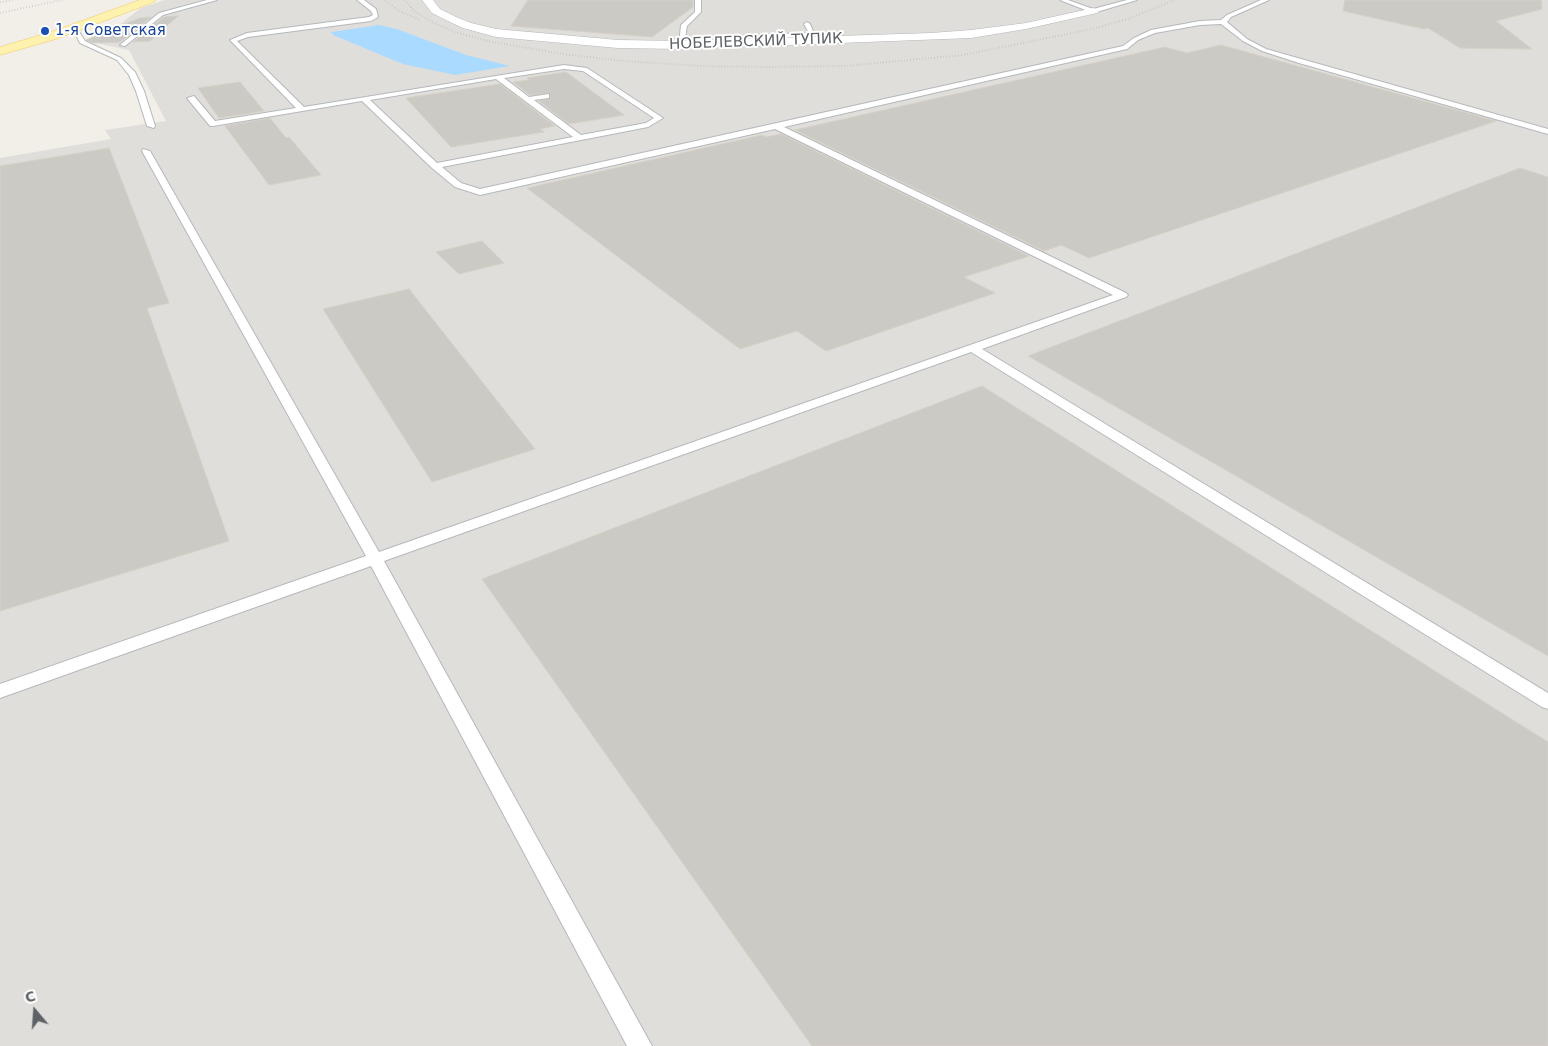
<!DOCTYPE html>
<meta charset="utf-8">
<style>
body{margin:0}
#map{position:relative;width:1548px;height:1046px;overflow:hidden;background:#f1efe8;font-family:"DejaVu Sans",sans-serif}
canvas{display:block}
.north{position:absolute;left:10px;top:986px;width:50px;height:50px;-webkit-text-stroke:4px #fff;paint-order:stroke;rotate:342deg;font-size:14px;font-weight:700;line-height:20px;text-align:center;color:#5f6368}
.north::after{content:'';display:block;margin:auto;width:18px;height:22px;background:#5f6368;clip-path:polygon(50% 0,100% 100%,50% 72%,0 100%)}
</style>
<div id="map">
<canvas width="1548" height="1046"></canvas>
<div class="north">С</div>
</div>
<script>
const ctx = document.querySelector('canvas').getContext('2d');
ctx.lineJoin = 'round';
function fill(path, color) { ctx.fillStyle = color; ctx.fill(path, 'evenodd'); }
const poly = rows => new Path2D(rows.map(r => 'M' + r).join(''));
function trace(path, color, width, dash) { ctx.strokeStyle = color; ctx.lineWidth = width; ctx.lineCap = dash ? 'butt' : 'round'; ctx.setLineDash(dash || []); ctx.stroke(path); }
function write(font, color, halo, rows, align = 'center') {
  ctx.font = font + ' "DejaVu Sans",sans-serif'; ctx.lineWidth = 4; ctx.setLineDash([]); ctx.textBaseline = 'middle'; ctx.strokeStyle = halo; ctx.fillStyle = color; for (const [text, x, y, turn = 0] of rows) {
    ctx.save(); ctx.translate(x, y); ctx.rotate((+turn || 0) * Math.PI / 180); ctx.textAlign = isNaN(turn) ? turn : align; if (halo) ctx.strokeText(text, 0, 0); ctx.fillText(text, 0, 0); ctx.restore();
  }
}
fill(poly([
 [165,0,1548,0,1548,1046,0,1046,0,158,111,139,105,130,166,121,129,50,96,43,141,8]
]), '#e0deda');
fill(poly([
 [379,25,397,29,466,55,510,66,455,75,403,64,333,35,331,32]
]), '#aadaff');
const building = poly([
 [528,0,693,0,693,7,652,37,511,26,528,0],
 [1345,0,1541,0,1542,9,1496,21,1532,49,1460,48,1428,28,1424,29,1343,11,1345,0],
 [178,16,150,41,133,42,164,17,178,16],
 [151,17,120,42,94,43,86,40,140,18,151,17],
 [1221,45,1496,121,1089,258,1061,245,1044,251,795,130,1165,47,1187,53,1221,45],
 [566,72,624,115,569,124,539,101,550,99,550,93,530,95,513,82,529,80,527,78,566,72],
 [240,82,264,111,219,118,198,88,240,82],
 [500,84,555,126,540,129,544,132,451,147,406,98,500,84],
 [270,118,286,138,289,137,321,175,269,185,225,126,270,118],
 [781,134,1029,256,964,277,995,293,826,351,797,331,740,349,527,188,762,135,766,137,781,134],
 [109,148,169,303,147,308,229,541,0,611,0,166,109,148],
 [1520,168,1548,177,1548,656,1028,356,1520,168],
 [482,241,504,263,459,274,436,252,482,241],
 [409,289,446,336,535,449,432,482,323,309,409,289],
 [982,386,1548,742,1548,1046,812,1046,482,579,982,386]
]);
fill(building, '#cccac5');
trace(building, '#d6d1c6', 1);
const service = poly([
 [207,0,217,0,163,15,125,46,120,45,159,13,207,0],
 [357,0,364,0,376,9,378,17,371,21,248,37,237,41,304,107,564,65,587,68,663,118,648,127,442,167,461,183,480,189,1123,46,1134,38,1151,30,1200,21,1221,20,1227,15,1261,0,1269,0,1231,17,1227,22,1247,39,1266,49,1548,129,1548,134,1299,63,1262,51,1243,41,1221,24,1200,25,1155,33,1138,40,1127,49,784,127,1126,293,1128,295,1126,297,982,349,1548,693,1548,709,1542,707,971,352,384,561,652,1046,627,1046,371,566,0,698,0,684,366,556,142,151,143,149,150,151,379,552,1113,295,775,129,480,195,455,187,432,168,362,101,213,126,210,126,187,98,194,96,215,121,296,108,230,40,247,33,369,17,373,15,371,11,357,0],
 [564,69,583,71,654,118,646,123,581,135,534,100,549,98,549,94,529,97,504,78,564,69],
 [496,79,573,137,437,163,370,100,496,79],
 [695,0,701,0,701,12,687,26,684,45,679,46,681,25,695,12,695,0],
 [1060,0,1068,0,1093,9,1127,0,1137,0,1093,13,1060,0],
 [807,22,810,24,815,36,751,39,748,37,751,35,809,33,804,24,807,22],
 [72,27,76,27,85,41,121,58,135,72,144,91,155,126,154,128,147,126,136,91,129,75,117,60,80,43,72,27]
]);
const minor = poly([
 [422,0,433,0,440,9,456,17,471,23,496,29,618,40,681,41,931,33,971,30,1026,23,1093,8,1099,11,1097,13,1026,29,971,38,681,49,618,48,496,37,463,28,448,21,432,13,422,0]
]);
const primary = poly([
 [140,0,155,0,154,2,56,39,0,55,0,47,48,33,140,0]
]);
trace(service, '#b5b8bc', 2);
trace(minor, '#b5b8bc', 1);
trace(primary, '#f2c960', 1);
fill(service, '#fff');
fill(minor, '#fff');
fill(primary, '#fff2af');
trace(poly([
 [385,0,396,9,420,20],
 [405,0,415,12,432,22,455,32,488,41,562,54,624,61,701,66,766,67,845,66,963,55,1092,29,1125,20,1175,0],
 [0,2,14,0],
 [0,13,62,0]
]), '#b6b7b8', 2, [0.5, 2.5]);
for (const [x, y, r, color] of [
 [45,31,5,"#1a4fb4"]
]) { const dot = new Path2D(); dot.arc(x, y, r, 0, 2 * Math.PI); ctx.fillStyle = color; ctx.fill(dot); trace(dot, '#fff', 2); }
write('15px', '#164399', '#fff', [
 ["1-я Советская",55,31]
], 'left');
write('15px', '#5f6368', '#fff', [
 ["НОБЕЛЕВСКИЙ ТУПИК",756,42,-2]
]);
</script>
